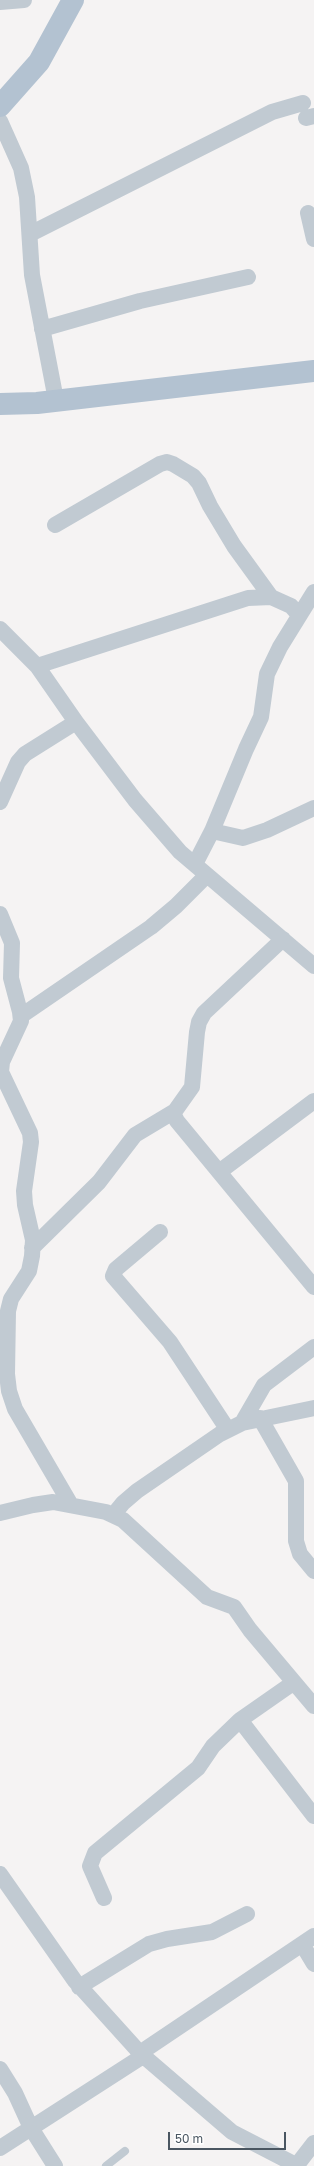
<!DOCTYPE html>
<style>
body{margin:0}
#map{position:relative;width:314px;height:2166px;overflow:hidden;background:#f5f3f3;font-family:"Golos Text",sans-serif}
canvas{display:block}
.scale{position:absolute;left:168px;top:2132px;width:118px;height:18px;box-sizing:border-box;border:2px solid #4a5661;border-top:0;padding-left:5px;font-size:12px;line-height:14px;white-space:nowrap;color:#4a5661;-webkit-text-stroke:3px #fff;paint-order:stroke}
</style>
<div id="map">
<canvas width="314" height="2166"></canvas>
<div class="scale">50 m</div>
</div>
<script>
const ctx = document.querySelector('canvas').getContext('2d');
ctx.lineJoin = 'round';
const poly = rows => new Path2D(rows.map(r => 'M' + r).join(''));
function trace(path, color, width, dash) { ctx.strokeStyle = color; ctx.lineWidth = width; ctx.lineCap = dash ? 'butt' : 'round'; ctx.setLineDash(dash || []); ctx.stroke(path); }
trace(poly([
 [106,2166,125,2151]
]), '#c1cad2', 8);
trace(poly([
 [0,2,24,0],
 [306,118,314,116],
 [0,121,21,168,27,197,32,275,56,400],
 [308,213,314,239],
 [30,234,272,112,303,103],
 [42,329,140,301,248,277],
 [55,525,160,464,167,462,173,464,193,476,199,483,210,506,234,546,271,597],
 [0,629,37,666,76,722,135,800,180,852,314,966],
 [37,666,248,598,271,597,291,606,299,615],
 [0,802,18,762,25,754,76,722],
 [212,831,243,838,267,830,314,808],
 [195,864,212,831,246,749,261,717,267,674,280,647,314,592],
 [0,914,12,943,11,978,20,1012,21,1021,2,1062,1,1072,30,1133,31,1142,24,1191,25,1205,33,1240,32,1256,29,1271,11,1299,8,1311,7,1374,9,1391,15,1409,71,1505],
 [283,939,204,1013,199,1022,197,1032,192,1087,175,1111,174,1115,177,1121,314,1287],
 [21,1016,151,927,176,906,207,875],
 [219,1172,314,1101],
 [160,1232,116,1269,113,1276,170,1342,228,1430],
 [32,1248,99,1182,135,1135,175,1111],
 [260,1418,296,1481,296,1541,300,1554,314,1571],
 [242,1423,264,1385,314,1347],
 [0,1513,33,1505,53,1502,106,1512,123,1520,207,1597,234,1607,250,1630,314,1706],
 [114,1514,123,1503,137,1491,220,1434,242,1423,314,1408],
 [240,1720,314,1816],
 [0,1874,75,1981,140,2053,232,2132,298,2166],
 [104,1898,90,1866,95,1853,198,1768,213,1746,240,1720,293,1683],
 [302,1944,314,1964],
 [79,1987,149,1944,167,1939,212,1932,247,1914],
 [140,2053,314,1936],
 [0,2069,15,2093,31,2128,55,2166],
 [0,2148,143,2056],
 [297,2165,314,2143]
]), '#c1cad2', 16);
trace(poly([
 [0,106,39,62,73,0],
 [0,404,37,403,314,371]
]), '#b3c2d1', 22);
</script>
